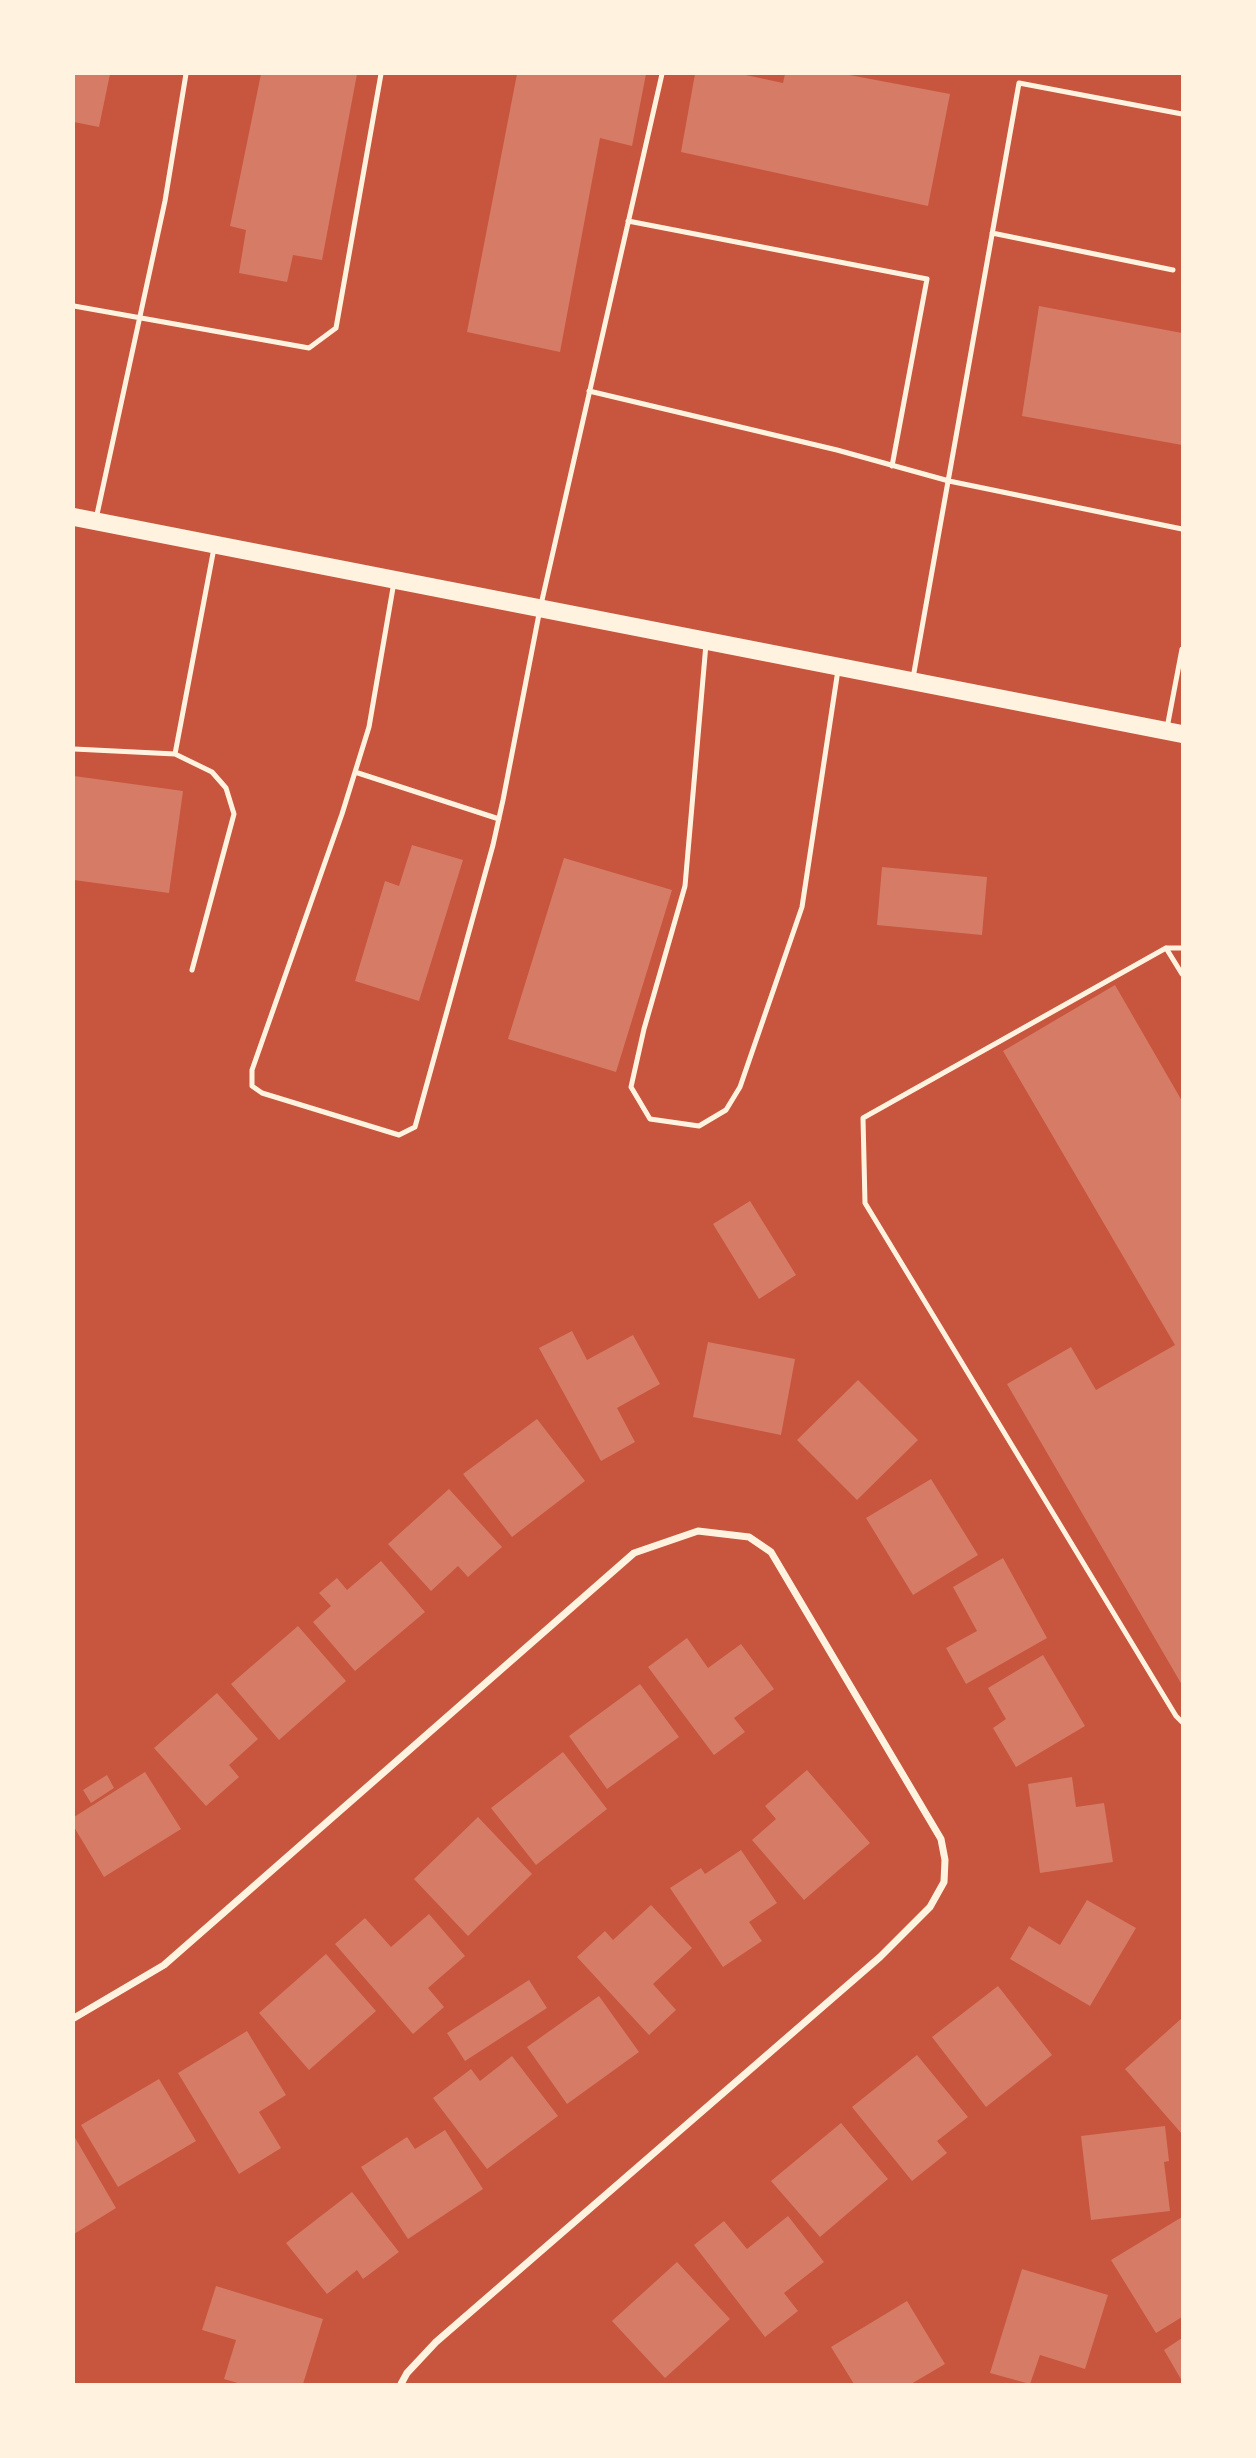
<!DOCTYPE html>
<style>
body{margin:0}
#map{position:relative;width:1256px;height:2458px;overflow:hidden;background:#c8553d;font-family:"Exo 2",sans-serif}
canvas{display:block}
.frame{position:absolute;inset:0;border:75px solid #fff3e0;pointer-events:none}
</style>
<div id="map">
<canvas width="1256" height="2458"></canvas>
<div class="frame"></div>
</div>
<script>
const ctx = document.querySelector('canvas').getContext('2d');
ctx.lineJoin = 'round';
function fill(path, color) { ctx.fillStyle = color; ctx.fill(path, 'evenodd'); }
const poly = rows => new Path2D(rows.map(r => 'M' + r).join(''));
function trace(path, color, width, dash) { ctx.strokeStyle = color; ctx.lineWidth = width; ctx.lineCap = dash ? 'butt' : 'round'; ctx.setLineDash(dash || []); ctx.stroke(path); }
fill(poly([
 [74,74,110,74,99,127,74,122],
 [261,74,357,74,322,260,293,255,287,282,239,273,246,230,230,226],
 [517,74,646,74,632,146,600,138,560,352,467,332],
 [695,74,741,74,783,83,785,74,844,74,950,94,928,206,681,152],
 [1039,306,1182,333,1182,445,1022,416],
 [74,776,183,791,169,893,74,880],
 [412,845,463,860,419,1001,355,981,385,881,399,886],
 [564,858,672,890,616,1072,508,1039],
 [882,867,987,877,982,935,877,925],
 [1115,985,1182,1101,1182,1685,1007,1384,1071,1347,1096,1390,1175,1345,1003,1051],
 [750,1201,796,1275,759,1299,713,1224],
 [572,1331,587,1360,633,1335,660,1384,617,1408,635,1442,601,1461,539,1348],
 [708,1342,795,1359,781,1435,693,1417],
 [858,1380,918,1440,857,1500,797,1440],
 [537,1419,585,1481,512,1537,463,1474],
 [931,1479,978,1555,913,1595,866,1518],
 [449,1489,502,1547,468,1577,458,1566,431,1591,388,1544],
 [1003,1558,1047,1638,966,1684,946,1648,977,1631,953,1587],
 [381,1561,425,1612,355,1671,313,1622,331,1606,319,1593,337,1578,347,1590],
 [298,1626,346,1681,279,1740,231,1684],
 [687,1638,708,1668,741,1644,774,1689,734,1718,745,1732,714,1755,648,1667],
 [1043,1655,1085,1726,1016,1767,993,1728,1006,1719,988,1688],
 [640,1684,679,1737,607,1789,569,1736],
 [217,1693,258,1739,229,1765,239,1777,206,1806,154,1748],
 [563,1752,607,1809,536,1865,491,1808],
 [807,1770,870,1843,804,1900,752,1840,776,1819,765,1806],
 [145,1772,181,1829,104,1877,74,1827,74,1817],
 [107,1775,114,1788,91,1803,83,1790],
 [1072,1777,1076,1807,1104,1803,1113,1862,1040,1873,1028,1784],
 [478,1817,532,1874,468,1936,414,1879],
 [741,1850,777,1903,749,1922,762,1941,723,1967,670,1888,701,1868,705,1874],
 [1087,1900,1136,1928,1090,2006,1010,1959,1029,1926,1060,1945],
 [651,1905,692,1948,653,1984,676,2010,649,2035,577,1957,605,1931,613,1940],
 [429,1914,465,1956,428,1988,444,2007,413,2034,335,1944,365,1918,391,1947],
 [326,1954,376,2011,309,2070,259,2013],
 [529,1980,547,2008,465,2061,447,2033],
 [998,1986,1052,2055,986,2107,932,2037],
 [599,1996,639,2052,567,2104,527,2047],
 [1182,2018,1182,2134,1125,2069],
 [247,2031,286,2095,259,2112,281,2148,239,2174,178,2073],
 [917,2055,968,2117,937,2141,947,2153,912,2181,852,2107],
 [512,2056,558,2116,487,2169,433,2098,471,2069,480,2081],
 [159,2079,196,2141,118,2187,81,2125],
 [841,2123,888,2179,820,2237,771,2181],
 [1165,2126,1169,2161,1164,2162,1170,2211,1091,2220,1081,2136],
 [445,2130,483,2189,408,2239,361,2167,407,2137,415,2149],
 [74,2136,116,2208,74,2234],
 [352,2192,399,2252,363,2279,357,2270,327,2294,286,2243],
 [788,2216,824,2262,784,2293,798,2311,765,2337,694,2245,724,2221,747,2249],
 [1182,2217,1182,2317,1156,2333,1111,2260],
 [677,2262,730,2319,665,2378,612,2321],
 [1022,2269,1108,2295,1085,2369,1040,2355,1030,2384,990,2373],
 [216,2286,323,2319,303,2384,241,2384,224,2379,236,2340,202,2330],
 [907,2301,945,2364,911,2384,854,2384,831,2347],
 [1182,2338,1182,2381,1164,2350]
]), '#d67c66');
trace(poly([
 [628,221,927,279,892,466],
 [992,233,1173,270],
 [74,306,309,348,336,328,381,74],
 [589,391,837,450,949,481,1182,529],
 [96,519,165,201,186,74],
 [394,582,369,727,342,814,252,1070,252,1086,262,1093,399,1135,415,1127,493,845,503,800,540,609,662,74],
 [706,644,685,886,644,1029,631,1087,650,1119,699,1126,726,1110,740,1087,802,907,838,670],
 [913,678,1019,83,1182,114],
 [1167,728,1182,649],
 [74,749,175,754,212,772,226,788,234,814,192,970],
 [175,754,214,548],
 [355,772,499,819],
 [1166,948,1182,974],
 [1182,948,1166,948,863,1118,865,1203,1176,1716,1182,1722]
]), '#fff3e0', 5);
trace(poly([
 [74,2018,164,1965,634,1553,698,1531,749,1537,771,1552,941,1839,945,1860,944,1882,930,1907,880,1957,436,2342,407,2373,401,2384]
]), '#fff3e0', 7);
trace(poly([
 [74,517,1182,734]
]), '#fff3e0', 18);
</script>
